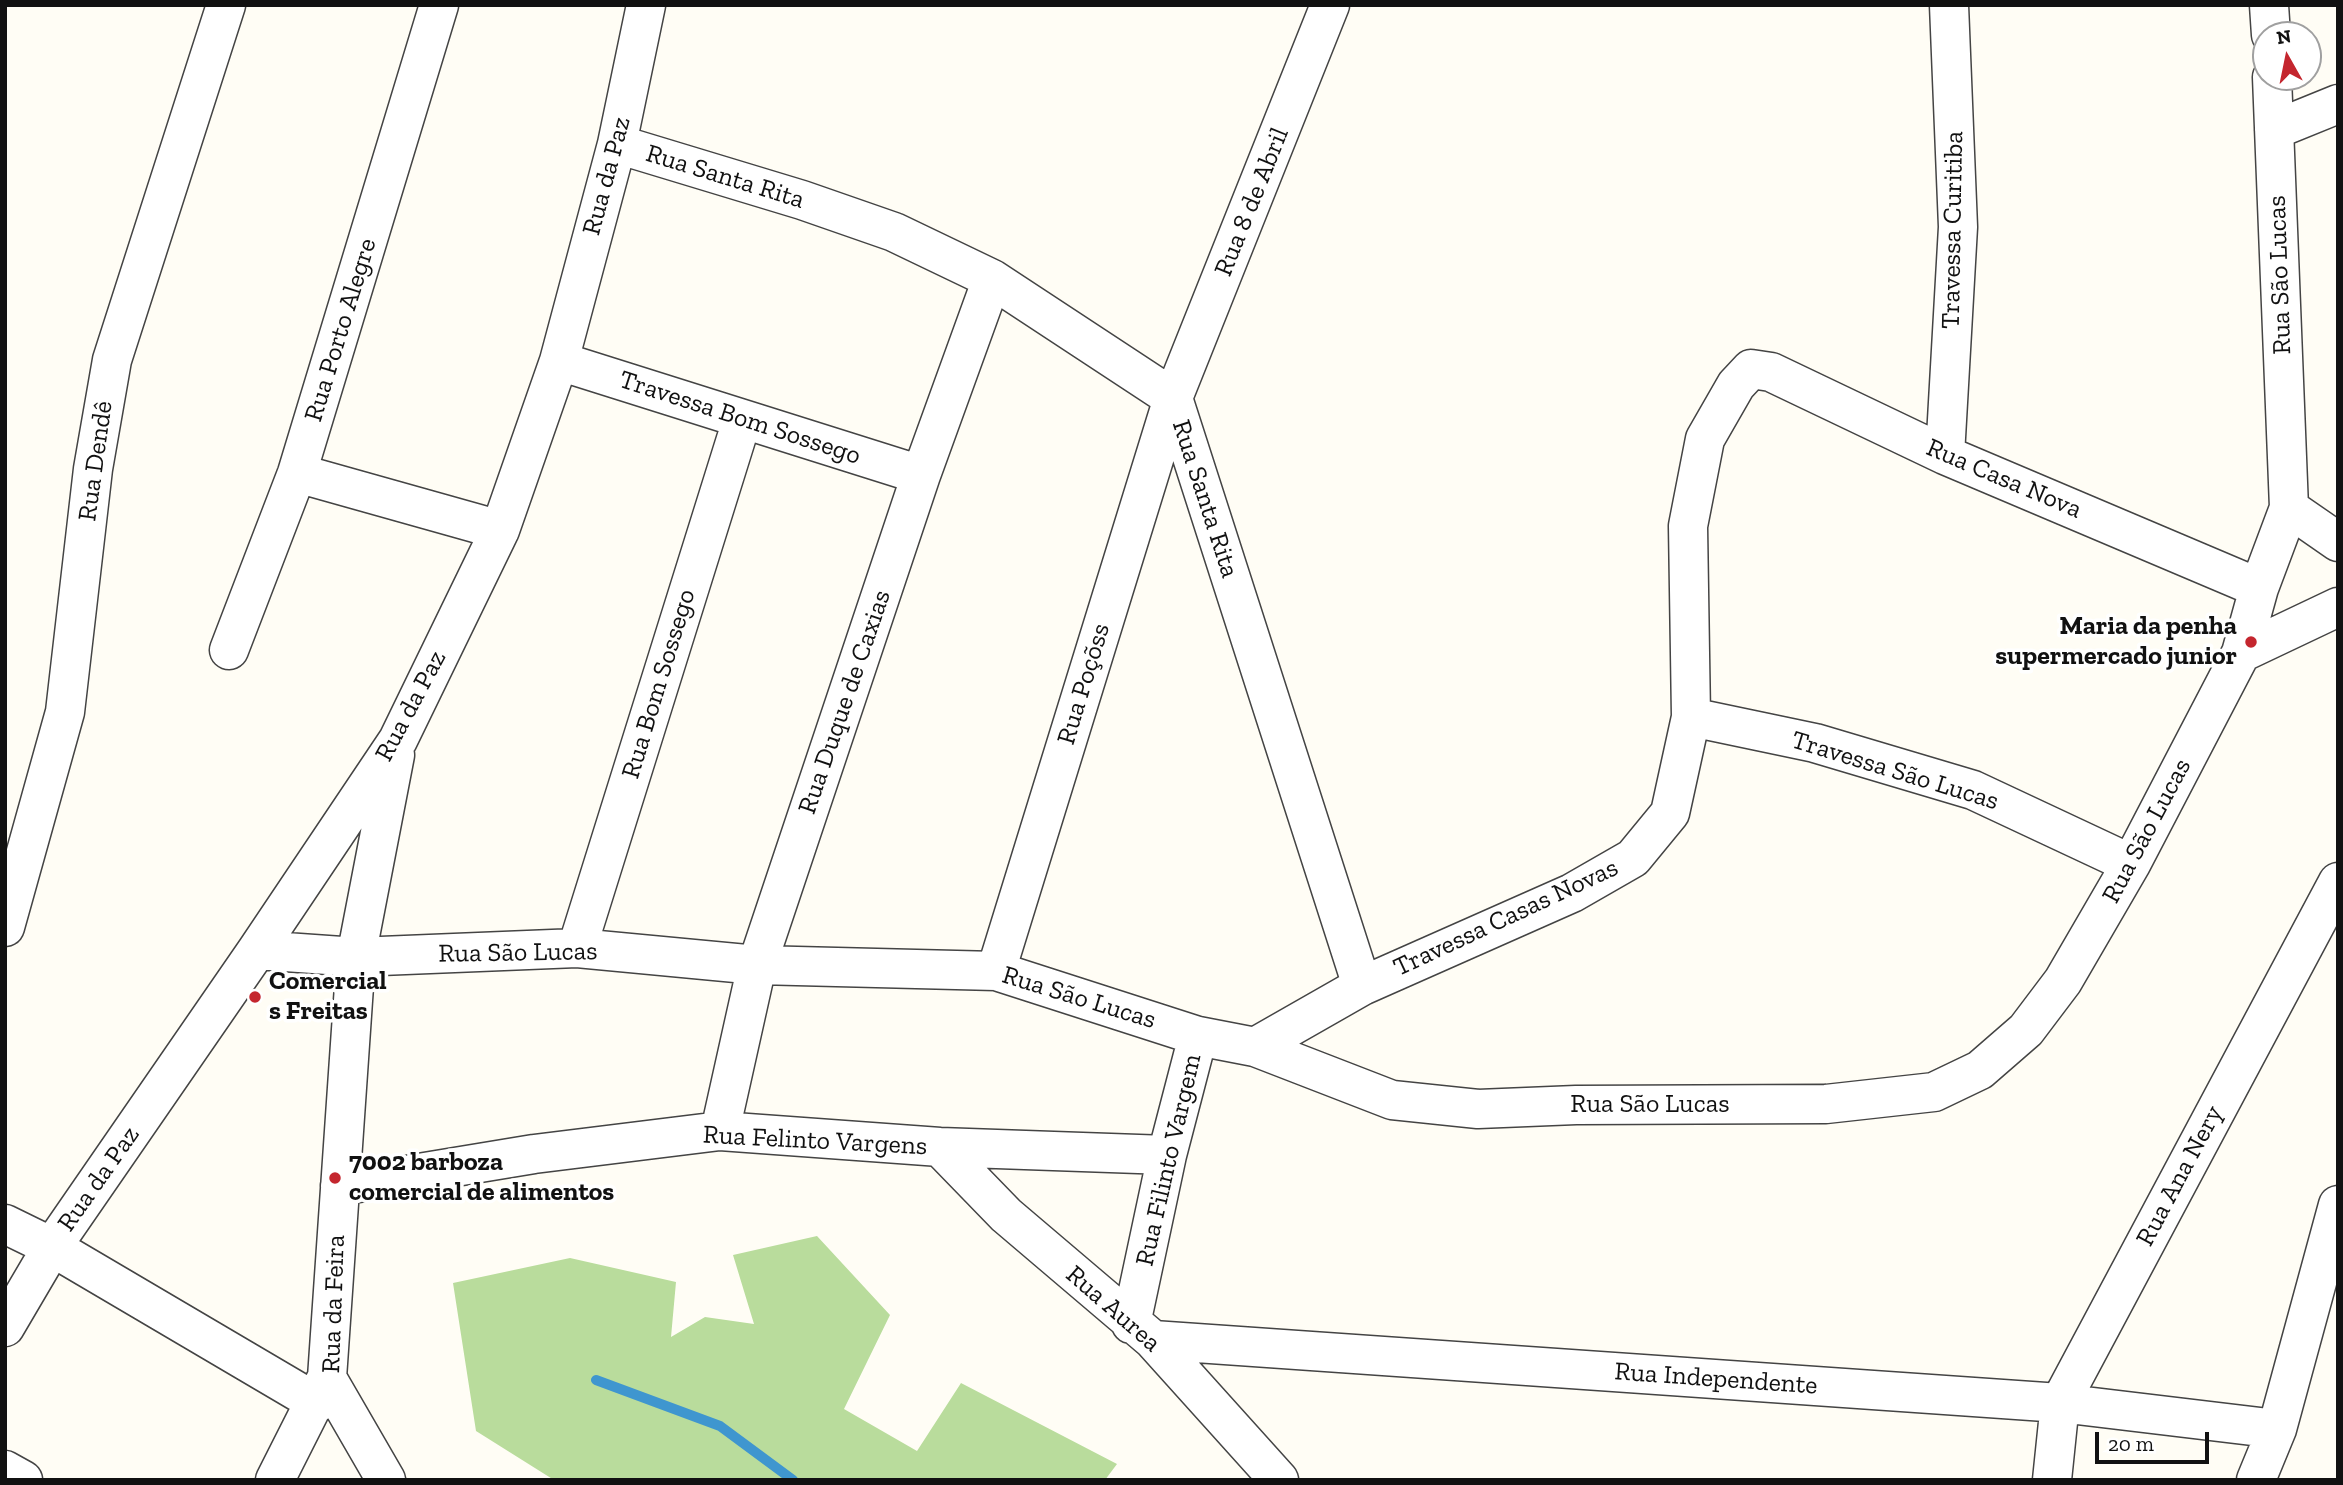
<!DOCTYPE html>
<meta charset="utf-8">
<style>
body{margin:0}
#map{position:relative;width:2343px;height:1485px;overflow:hidden;background:#fffdf5;font-family:"Zilla Slab",serif}
canvas{display:block}
.frame{position:absolute;inset:0;border:7px solid #111;pointer-events:none}
.north{position:absolute;left:2252px;top:21px;width:70px;height:70px;box-sizing:border-box;background:#fff;border:2px solid #a0a0a0;border-radius:50%;rotate:351deg;font-size:19px;font-weight:700;line-height:28px;text-align:center;color:#111}
.north::after{content:'';display:block;margin:auto;width:24px;height:32px;background:#c4262e;clip-path:polygon(50% 0,100% 100%,50% 72%,0 100%)}
.scale{position:absolute;left:2095px;top:1432px;width:114px;height:32px;box-sizing:border-box;border:4px solid #111;border-top:0;padding-left:9px;font-size:21px;line-height:24px;white-space:nowrap;color:#111;-webkit-text-stroke:5px #fff;paint-order:stroke}
</style>
<div id="map">
<canvas width="2343" height="1485"></canvas>
<div class="frame"></div>
<div class="north">N</div>
<div class="scale">20 m</div>
</div>
<script>
const ctx = document.querySelector('canvas').getContext('2d');
ctx.lineJoin = 'round';
function fill(path, color) { ctx.fillStyle = color; ctx.fill(path, 'evenodd'); }
const poly = rows => new Path2D(rows.map(r => 'M' + r).join(''));
function trace(path, color, width, dash) { ctx.strokeStyle = color; ctx.lineWidth = width; ctx.lineCap = dash ? 'butt' : 'round'; ctx.setLineDash(dash || []); ctx.stroke(path); }
function write(font, color, halo, rows, align = 'center') {
  ctx.font = font + ' "Zilla Slab",serif'; ctx.lineWidth = 7; ctx.setLineDash([]); ctx.textBaseline = 'middle'; ctx.strokeStyle = halo; ctx.fillStyle = color; for (const [text, x, y, turn = 0] of rows) {
    ctx.save(); ctx.translate(x, y); ctx.rotate((+turn || 0) * Math.PI / 180); ctx.textAlign = isNaN(turn) ? turn : align; if (halo) ctx.strokeText(text, 0, 0); ctx.fillText(text, 0, 0); ctx.restore();
  }
}
fill(poly([
 [817,1236,890,1315,844,1409,917,1451,961,1383,1117,1464,1105,1480,554,1480,476,1431,453,1283,570,1258,676,1282,671,1337,705,1317,754,1324,733,1255]
]), '#b9dc9c');
trace(poly([
 [596,1380,720,1426,793,1480]
]), '#3f96cf', 10);
const minor = poly([
 [2269,5,2271,35],
 [2274,130,2338,104],
 [617,144,802,200,894,232,992,279,1173,398,1362,986],
 [559,361,921,475],
 [1945,455,1958,227,1949,5],
 [297,473,500,530],
 [2289,508,2338,542],
 [229,650,297,473,439,5],
 [2241,653,2338,607],
 [1691,717,1815,743,1973,790,2131,864],
 [5,927,65,712,93,469,112,360,226,5],
 [577,948,742,420],
 [257,950,356,957,577,948,757,965,996,971,1198,1036,1255,1047,1392,1100,1478,1109,1576,1105,1826,1104,1934,1092,1980,1070,2026,1030,2063,981,2131,864,2241,653,2259,588,2289,508,2272,77],
 [996,971,1173,398,1330,5],
 [1255,1047,1362,986,1572,893,1633,858,1670,813,1691,717,1688,526,1705,439,1736,385,1751,369,1771,372,1945,455,2259,588],
 [720,1131,757,965,921,475,992,279],
 [940,1147,1006,1215,1153,1340,1279,1480],
 [340,1186,534,1154,720,1131,940,1147,1167,1155],
 [5,1224,52,1247,317,1403],
 [1131,1324,1167,1155,1198,1036],
 [5,1327,52,1247,257,950,398,740,500,530,559,361,617,144,646,5],
 [1153,1340,2060,1403,2277,1429],
 [5,1470,23,1480],
 [275,1480,326,1379],
 [386,1480,327,1378,356,957,395,755],
 [2052,1480,2060,1403,2338,882],
 [2256,1480,2277,1429,2338,1205]
]);
trace(minor, '#444', 41);
trace(minor, '#fff', 38);
for (const [x, y, r, color] of [
 [2251,642,7,"#c4262e"],
 [255,997,7,"#c4262e"],
 [335,1178,7,"#c4262e"]
]) { const dot = new Path2D(); dot.arc(x, y, r, 0, 2 * Math.PI); ctx.fillStyle = color; ctx.fill(dot); trace(dot, '#fff', 2.5); }
write('26px', '#111', '#fff', [
 ["Rua da Paz",607,176,-75],
 ["Rua Santa Rita",725,177,17],
 ["Rua 8 de Abril",1252,202,-68],
 ["Travessa Curitiba",1953,230,-89],
 ["Rua São Lucas",2280,275,-92],
 ["Rua Porto Alegre",341,330,-73],
 ["Travessa Bom Sossego",740,418,18],
 ["Rua Dendê",96,461,-82],
 ["Rua Casa Nova",2004,479,23],
 ["Rua Santa Rita",1205,499,72],
 ["Rua Bom Sossego",659,684,-73],
 ["Rua Poçõss",1084,684,-73],
 ["Rua Duque de Caxias",845,702,-71],
 ["Rua da Paz",411,706,-62],
 ["Travessa São Lucas",1895,771,17],
 ["Rua São Lucas",2147,831,-62],
 ["Travessa Casas Novas",1506,918,-25],
 ["Rua São Lucas",518,953,-1],
 ["Rua São Lucas",1079,998,17],
 ["Rua São Lucas",1650,1105],
 ["Rua Felinto Vargens",815,1141,3],
 ["Rua Filinto Vargem",1169,1160,-77],
 ["Rua Ana Nery",2180,1176,-62],
 ["Rua da Paz",99,1179,-55],
 ["Rua da Feira",334,1304,-88],
 ["Rua Aurea",1113,1309,41],
 ["Rua Independente",1716,1379,4]
]);
write('bold 26px', '#111', '#fff', [
 ["Maria da penha",2237,627,"right"],
 ["supermercado junior",2237,657,"right"],
 ["Comercial",269,982],
 ["s Freitas",269,1012],
 ["7002 barboza",349,1163],
 ["comercial de alimentos",349,1193]
], 'left');
</script>
